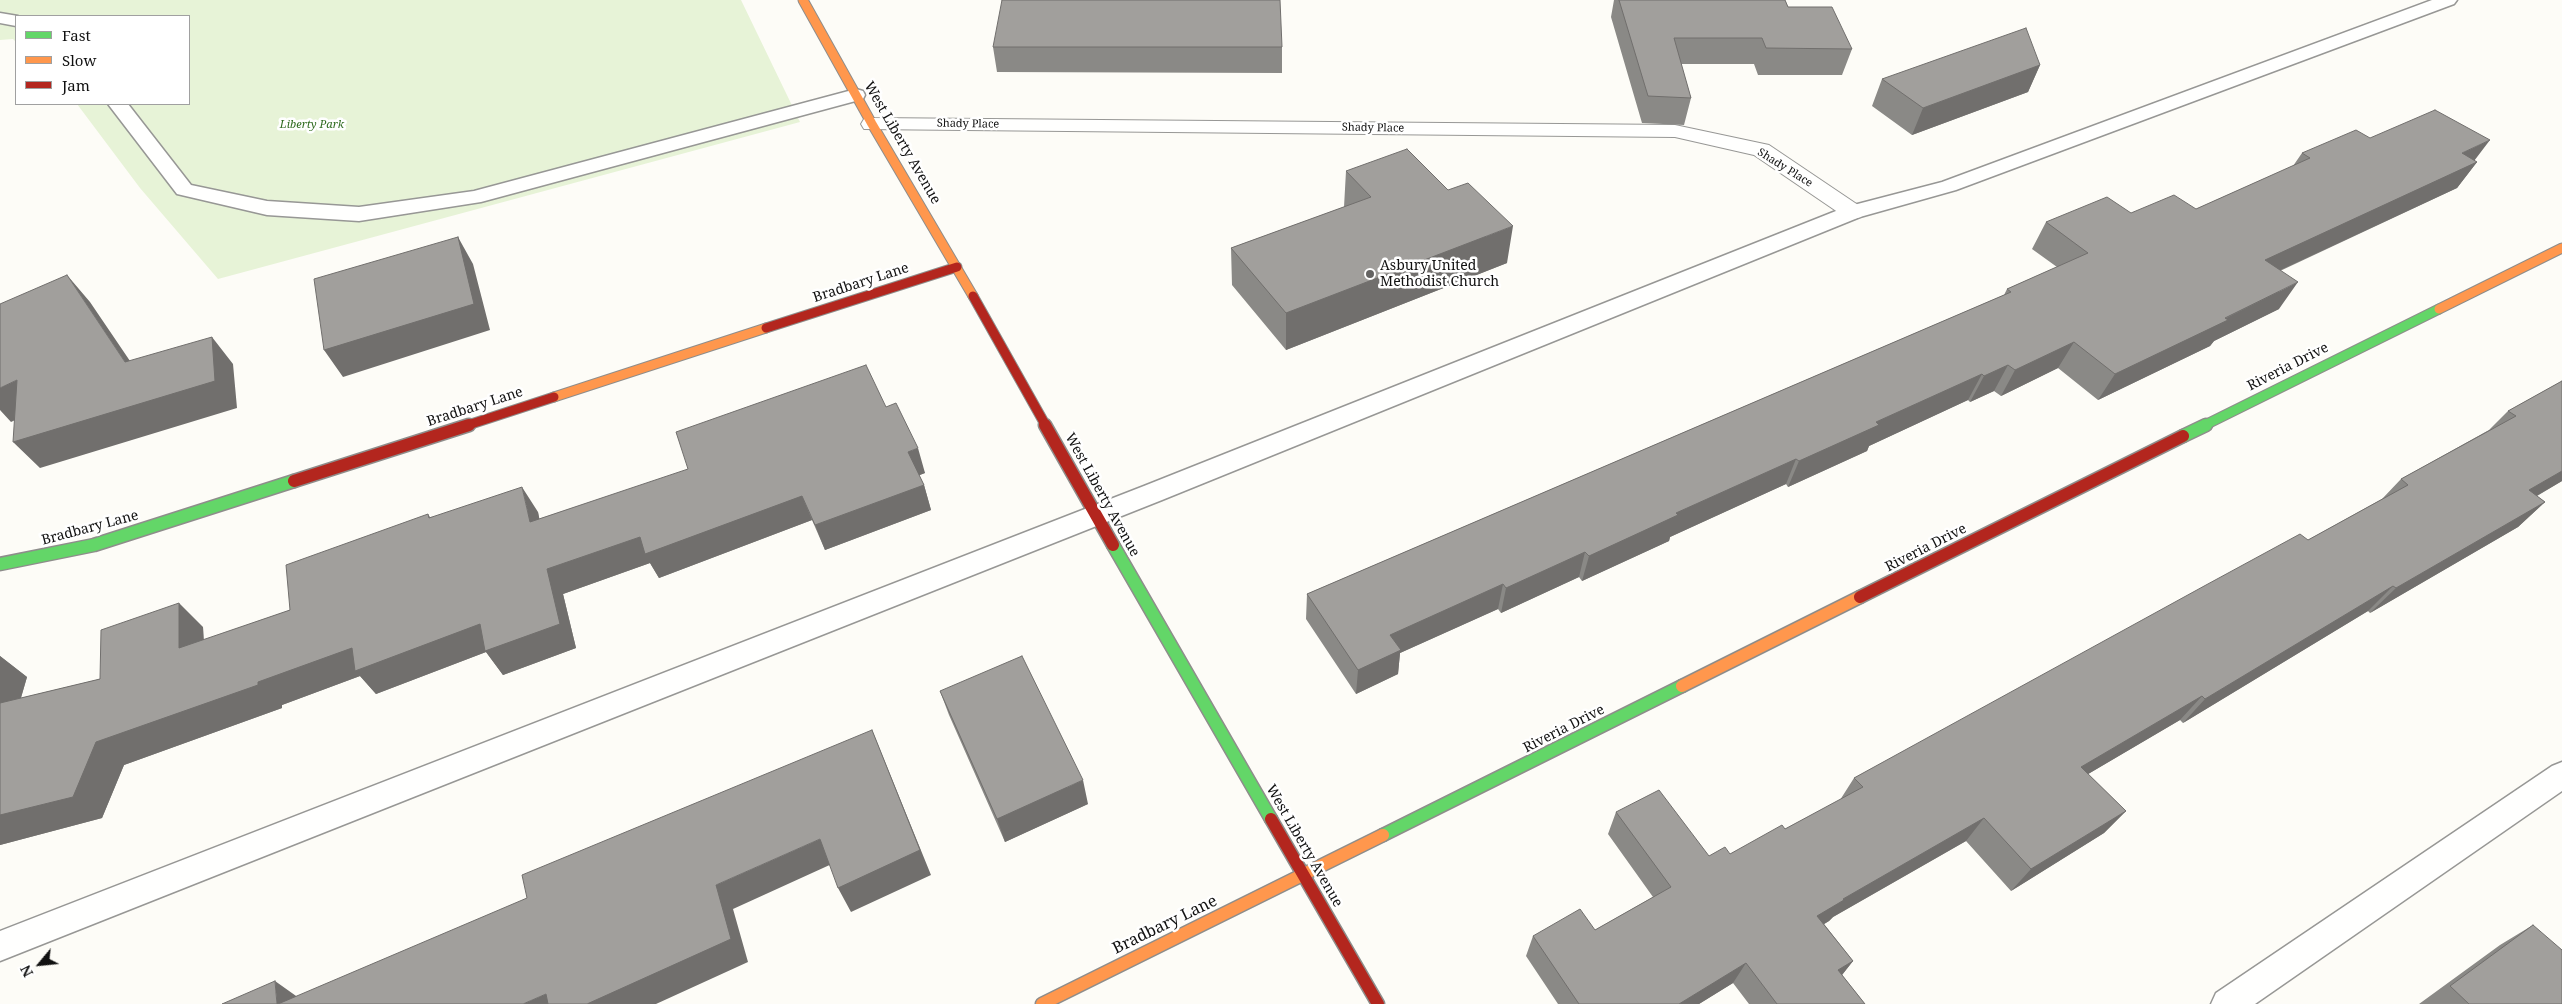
<!DOCTYPE html>
<style>
body{margin:0}
#map{position:relative;width:2562px;height:1004px;overflow:hidden;background:#fdfcf7;font-family:"Noto Serif",serif}
canvas{display:block}
.legend{position:absolute;left:15px;top:15px;width:175px;height:90px;box-sizing:border-box;background:#fff;border:1px solid #a0a0a0;margin:0;padding:6px 9px;list-style:none;font-size:15px;color:#111}
.legend li{display:flex;align-items:center;gap:10px;height:25px}
.legend b{width:25px;border:1px solid #a0a0a0}
.north{position:absolute;left:15px;top:939px;width:50px;height:50px;-webkit-text-stroke:4px #fff;paint-order:stroke;rotate:242deg;font-size:14px;font-weight:700;line-height:20px;text-align:center;color:#111}
.north::after{content:'';display:block;margin:auto;width:18px;height:22px;background:#111;clip-path:polygon(50% 0,100% 100%,50% 72%,0 100%)}
</style>
<div id="map">
<canvas width="2562" height="1004"></canvas>
<ul class="legend">
<li><b style="height:6px;background:#63d668"></b>Fast</li>
<li><b style="height:6px;background:#ff974d"></b>Slow</li>
<li><b style="height:6px;background:#b3261e"></b>Jam</li>
</ul>
<div class="north">N</div>
</div>
<script>
const ctx = document.querySelector('canvas').getContext('2d');
ctx.lineJoin = 'round';
function fill(path, color) { ctx.fillStyle = color; ctx.fill(path, 'evenodd'); }
const poly = rows => new Path2D(rows.map(r => 'M' + r).join(''));
function trace(path, color, width, dash) { ctx.strokeStyle = color; ctx.lineWidth = width; ctx.lineCap = dash ? 'butt' : 'round'; ctx.setLineDash(dash || []); ctx.stroke(path); }
function write(font, color, halo, rows, align = 'center') {
  ctx.font = font + ' "Noto Serif",serif'; ctx.lineWidth = 5; ctx.setLineDash([]); ctx.textBaseline = 'middle'; ctx.strokeStyle = halo; ctx.fillStyle = color; for (const [text, x, y, turn = 0] of rows) {
    ctx.save(); ctx.translate(x, y); ctx.rotate((+turn || 0) * Math.PI / 180); ctx.textAlign = isNaN(turn) ? turn : align; if (halo) ctx.strokeText(text, 0, 0); ctx.fillText(text, 0, 0); ctx.restore();
  }
}
fill(poly([
 [0,0,741,0,800,122,218,279,140,188,77,104,189,104,189,16,16,16,16,42,13,39,0,40]
]), '#e7f3d7');
const lane = poly([
 [2432,0,2457,0,2454,4,1956,190,1860,217,1162,500,0,961,0,931,1144,486,1846,207,1942,182,2432,0],
 [0,13,18,16,16,16,16,26,0,23,0,13],
 [856,89,863,91,865,95,863,99,481,202,359,221,267,215,177,194,108,104,128,104,191,185,267,201,359,207,474,191,856,89],
 [2562,762,2562,791,2255,1004,2211,1004,2216,993,2552,766,2562,762]
]);
const street = poly([
 [872,118,1675,125,1769,145,1861,207,1864,212,1861,217,1853,219,1845,217,1754,155,1675,137,864,129,861,124,864,119,872,118]
]);
const fastFar1 = poly([
 [2203,426,2439,309]
]);
const fast = poly([
 [2183,436,2206,425],
 [1113,545,1271,819],
 [0,564,94,545,294,481],
 [1383,835,1682,686]
]);
const slowFar1 = poly([
 [803,0,872,124,973,296],
 [2439,309,2562,248],
 [554,397,766,328]
]);
const slow = poly([
 [1682,686,1860,597],
 [1042,1004,1383,835]
]);
const jamFar1 = poly([
 [973,296,1046,426],
 [766,328,957,267],
 [465,426,554,397]
]);
const jam = poly([
 [1045,425,1113,545],
 [294,481,469,425],
 [1860,597,2183,436],
 [1271,819,1378,1004]
]);
trace(lane, '#979795', 3);
trace(street, '#979795', 2);
trace(fastFar1, '#8e8d8b', 11);
trace(fast, '#8e8d8b', 15);
trace(slowFar1, '#8e8d8b', 11);
trace(slow, '#8e8d8b', 15);
trace(jamFar1, '#8e8d8b', 11);
trace(jam, '#8e8d8b', 15);
fill(lane, '#fffffe');
fill(street, '#fffffe');
trace(fastFar1, '#63d668', 9);
trace(fast, '#63d668', 12);
trace(slowFar1, '#ff974d', 9);
trace(slow, '#ff974d', 12);
trace(jamFar1, '#b3261e', 9);
trace(jam, '#b3261e', 12);
fill(poly([
 [1614,0,1785,0,1788,7,1852,49,1842,75,1758,75,1754,64,1681,64,1691,98,1684,125,1642,123,1611,17],
 [993,47,1282,47,1282,73,997,72],
 [2040,65,2028,92,1912,135,1872,106,1882,79],
 [2370,138,2474,160,2477,162,2457,188,2280,271,2279,309,2214,341,2210,346,2098,400,2058,368,2001,396,1994,391,1970,402,1968,400,1869,446,1867,451,1788,487,1786,484,1670,537,1669,541,1582,581,1579,577,1501,613,1498,609,1400,653,1398,674,1356,694,1306,619,1307,594,2004,295,2007,289,2057,267,2032,249,2046,222,2131,213,2196,209,2293,166,2302,153],
 [1346,171,1448,190,1507,263,1286,350,1232,285,1231,248,1344,207],
 [2562,381,2562,481,2537,496,2545,502,2518,527,2370,613,2368,611,2183,723,2180,720,2088,774,2126,811,2104,833,2011,891,1966,841,1833,917,1829,921,1824,924,1853,961,1842,975,1865,1004,1749,1004,1733,983,1699,1004,1558,1004,1526,956,1533,936,1595,930,1653,897,1608,834,1616,812,1709,856,1730,854,1785,829,1840,800,1854,778,2308,540,2382,499,2401,479,2489,430,2508,411],
 [886,407,925,473,919,475,924,485,931,510,825,550,812,520,659,578,650,563,563,594,576,648,503,675,486,652,376,694,360,676,282,705,282,708,124,765,102,818,0,845,0,656,27,677,21,698,100,679,203,627,204,640,290,610,428,514,430,517,538,512,539,519],
 [940,691,1088,804,1005,842,949,715],
 [2533,925,2562,1004,2419,1004,2500,945]
]), '#8a8986');
fill(poly([
 [2040,65,2028,92,1912,135,1923,108],
 [2490,140,2471,165,2477,162,2457,188,2246,286,2265,260,2462,153],
 [1513,226,1507,263,1286,350,1286,313],
 [458,237,473,264,490,330,343,377,324,350],
 [67,275,90,302,149,389,125,362],
 [2298,282,2279,309,2214,341,2210,346,2098,400,2115,374],
 [212,337,233,364,237,408,40,468,13,442],
 [2074,342,2058,368,2001,396,2015,370],
 [2008,365,1994,391,1970,402,1984,376],
 [1982,374,1968,400,1869,446,1867,451,1788,487,1799,461,1876,422],
 [17,380,43,407,11,422,0,410,0,388],
 [918,448,925,473,915,477,908,452],
 [1796,459,1786,484,1670,537,1669,541,1582,581,1589,556,1676,513],
 [2562,471,2562,481,2502,516,2529,490],
 [924,485,931,510,825,550,815,525],
 [522,487,538,512,545,546,530,522],
 [802,496,812,520,659,578,650,563,563,594,576,648,503,675,486,652,376,694,360,676,282,705,282,708,124,765,102,818,0,845,0,815,96,742,258,682,547,569,640,537],
 [2545,502,2518,527,2370,613,2396,588],
 [1585,552,1579,577,1501,613,1506,588],
 [1503,584,1498,609,1400,653,1398,674,1356,694,1358,670,1390,635],
 [2393,586,2368,611,2183,723,2205,699],
 [179,603,203,627,204,671,179,648],
 [0,656,27,677,11,731,0,722],
 [2202,696,2180,720,2061,790,2081,767],
 [872,730,931,875,851,912,838,888],
 [1083,780,1088,804,1005,842,997,819],
 [2126,811,2104,833,2011,891,2031,869],
 [1984,818,1966,841,1833,917,1829,921,1803,937,1817,916,1843,899],
 [820,839,834,863,733,909,748,962,656,1004,587,1004,716,885],
 [1853,961,1838,980,1838,970],
 [1746,963,1733,983,1699,1004,1679,1004],
 [275,981,306,1003,307,1004,277,1004],
 [546,994,557,1004,523,1004]
]), '#716f6d');
const building = poly([
 [1002,0,1280,0,1282,47,993,47,1002,0],
 [1619,0,1785,0,1788,7,1832,7,1852,49,1766,48,1762,38,1674,38,1691,98,1648,96,1619,0],
 [2026,28,2040,65,1923,108,1882,79,2026,28],
 [2435,110,2490,140,2462,153,2477,162,2265,260,2298,282,2225,318,2228,320,2115,374,2074,342,2015,370,2008,365,1984,376,1982,374,1876,422,1879,425,1799,461,1796,459,1676,513,1678,515,1589,556,1585,552,1506,588,1503,584,1390,635,1401,650,1358,670,1307,594,2011,292,2007,289,2088,253,2046,222,2107,197,2131,213,2174,195,2196,209,2310,158,2302,153,2356,130,2370,138,2435,110],
 [1407,149,1448,190,1468,183,1513,226,1286,313,1231,248,1371,197,1346,171,1407,149],
 [458,237,474,304,324,350,314,279,458,237],
 [67,275,125,362,212,337,215,381,13,442,17,380,0,388,0,304,67,275],
 [866,365,886,407,896,403,918,448,908,452,924,485,815,525,802,496,645,554,640,537,547,569,560,624,485,651,480,624,355,671,352,648,258,682,258,685,96,742,73,797,0,815,0,703,100,679,101,630,179,603,179,648,290,610,286,565,428,514,429,518,522,487,530,522,688,469,676,432,866,365],
 [2562,381,2562,471,2529,490,2545,502,2396,588,2393,586,2205,699,2202,696,2081,767,2126,811,2031,869,1984,818,1843,899,1844,900,1817,916,1853,961,1838,970,1865,1004,1777,1004,1746,963,1679,1004,1579,1004,1533,936,1580,909,1595,930,1671,887,1616,812,1659,790,1709,856,1725,847,1730,854,1782,825,1785,829,1863,787,1854,778,2206,585,2300,534,2308,540,2408,485,2401,479,2516,416,2508,411,2562,381],
 [1022,656,1083,780,997,819,940,691,1022,656],
 [872,730,920,850,838,888,820,839,716,885,731,939,587,1004,548,1004,546,994,523,1004,278,1004,527,898,522,875,872,730],
 [2533,925,2562,950,2562,1004,2469,1004,2450,986,2533,925],
 [275,981,277,1004,222,1004,275,981]
]);
fill(building, '#a19f9c');
trace(building, '#716f6d', 1);
for (const [x, y, r, color] of [
 [1370,274,5,"#646362"]
]) { const dot = new Path2D(); dot.arc(x, y, r, 0, 2 * Math.PI); ctx.fillStyle = color; ctx.fill(dot); trace(dot, '#fff', 2); }
write('11px', '#111', '#fff', [
 ["Shady Place",968,124,1],
 ["Shady Place",1373,128,1],
 ["Shady Place",1785,168,32]
]);
write('italic 11px', '#2f6b1f', '#fff', [
 ["Liberty Park",312,125]
]);
write('14px', '#111', '#fff', [
 ["West Liberty Avenue",902,143,60],
 ["Bradbary Lane",861,283,-18],
 ["Riveria Drive",2288,367,-27],
 ["Bradbary Lane",475,407,-18],
 ["West Liberty Avenue",1102,495,61],
 ["Bradbary Lane",90,528,-15],
 ["Riveria Drive",1926,548,-27],
 ["Riveria Drive",1564,729,-27],
 ["West Liberty Avenue",1304,846,60]
]);
write('14px', '#111', '#fff', [
 ["Asbury United",1380,266],
 ["Methodist Church",1380,282]
], 'left');
write('16px', '#111', '#fff', [
 ["Bradbary Lane",1165,925,-26]
]);
</script>
